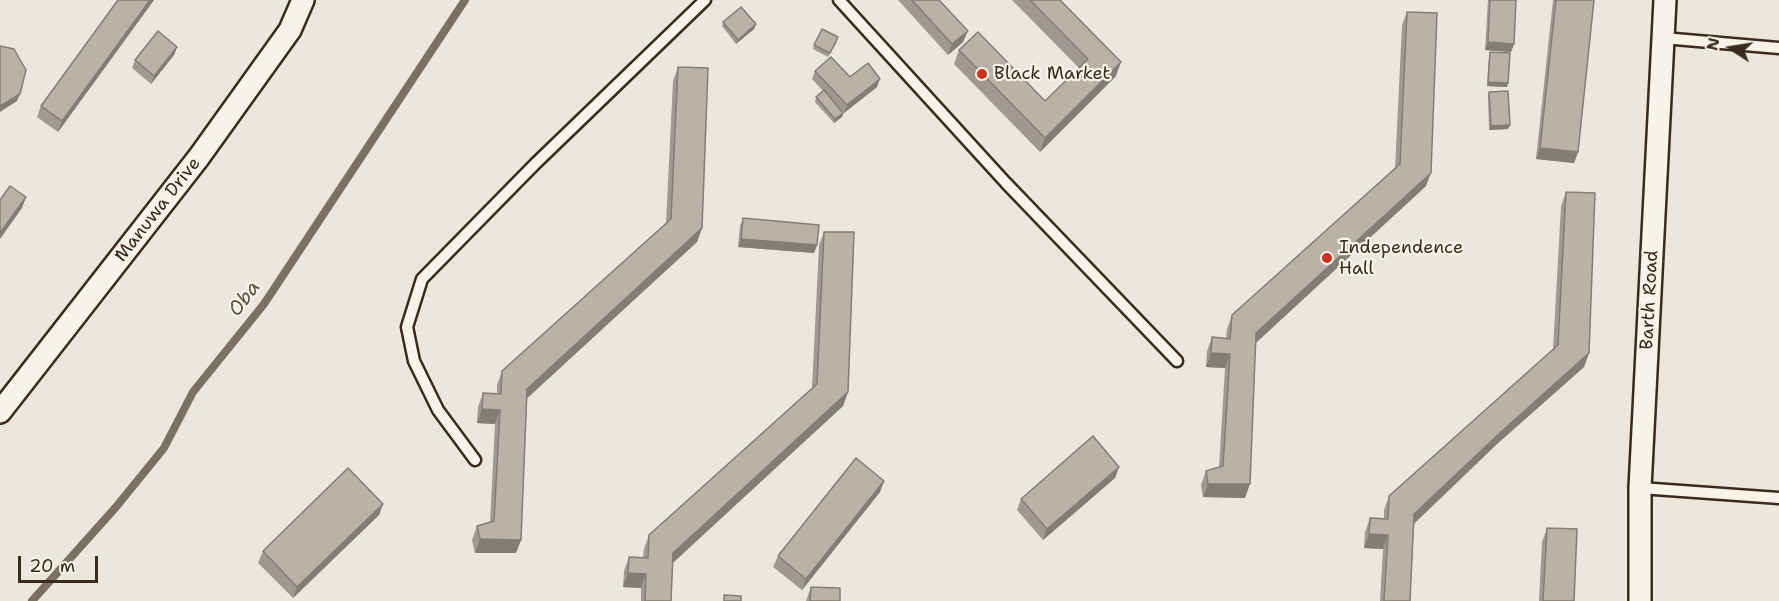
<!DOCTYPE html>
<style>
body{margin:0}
#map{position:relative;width:1779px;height:601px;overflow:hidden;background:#ece7dc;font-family:"Shantell Sans",sans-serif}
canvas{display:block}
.north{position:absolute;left:1701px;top:18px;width:60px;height:60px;-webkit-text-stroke:4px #f7f3e8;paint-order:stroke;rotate:282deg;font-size:16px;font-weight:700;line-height:24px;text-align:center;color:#3b2a1e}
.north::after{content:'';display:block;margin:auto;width:21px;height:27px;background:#3b2a1e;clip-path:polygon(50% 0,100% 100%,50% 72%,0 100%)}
.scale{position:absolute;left:18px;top:556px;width:80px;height:27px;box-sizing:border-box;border:3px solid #3b2a1e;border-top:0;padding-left:8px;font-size:18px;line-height:21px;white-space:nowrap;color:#3b2a1e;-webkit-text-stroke:4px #f7f3e8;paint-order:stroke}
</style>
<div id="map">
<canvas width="1779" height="601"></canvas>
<div class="north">N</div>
<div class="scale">20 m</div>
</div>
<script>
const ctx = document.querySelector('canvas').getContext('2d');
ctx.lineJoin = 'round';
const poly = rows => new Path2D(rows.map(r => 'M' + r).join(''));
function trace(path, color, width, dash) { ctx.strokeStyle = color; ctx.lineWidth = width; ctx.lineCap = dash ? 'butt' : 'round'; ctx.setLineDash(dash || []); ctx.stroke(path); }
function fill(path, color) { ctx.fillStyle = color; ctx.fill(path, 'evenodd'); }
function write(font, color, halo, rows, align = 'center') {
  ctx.font = font + ' "Shantell Sans",sans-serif'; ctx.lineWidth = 4.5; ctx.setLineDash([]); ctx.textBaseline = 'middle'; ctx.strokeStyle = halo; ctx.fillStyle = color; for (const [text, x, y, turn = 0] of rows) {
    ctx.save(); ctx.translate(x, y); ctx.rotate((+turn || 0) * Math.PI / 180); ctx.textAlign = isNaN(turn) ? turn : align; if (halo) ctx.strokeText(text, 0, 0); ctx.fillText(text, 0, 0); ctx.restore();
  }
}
trace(poly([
 [32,601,116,507,164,448,193,392,264,304,465,0]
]), '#7c7064', 8);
const lane = poly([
 [839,0,1006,183,1177,361],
 [1663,38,1779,48],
 [475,460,438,410,414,361,407,327,422,279,536,163,705,0],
 [1640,488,1779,498]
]);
const street = poly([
 [0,412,199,157,290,30,303,0],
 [1640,601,1640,488,1665,0]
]);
trace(lane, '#3b2a1e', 15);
trace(street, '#3b2a1e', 26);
trace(lane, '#f7f3e8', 10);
trace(street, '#f7f3e8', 21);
fill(poly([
 [118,0,154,0,58,132,37,117,41,106],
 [898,0,939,0,968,31,963,42,948,55],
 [1012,0,1060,0,1116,76,1040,152,954,64,959,50,1045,101,1079,68],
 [1488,0,1516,0,1514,44,1511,52,1485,50],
 [1553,0,1594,0,1578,152,1574,163,1536,159],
 [1407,12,1426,186,1256,343,1245,498,1203,497,1201,485,1206,471,1219,467,1225,368,1206,367,1207,351,1212,337,1226,338,1227,329,1232,315,1395,168,1402,25],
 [723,22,756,24,754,29,736,44,722,26],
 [837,42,828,57,813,49,814,45],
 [177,47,174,55,151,84,132,68,135,60],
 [1490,52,1508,83,1507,87,1487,86,1489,56],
 [678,67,702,228,697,242,527,398,521,540,516,553,475,553,472,540,477,526,490,523,495,424,477,423,478,407,483,393,497,394,497,385,502,371,666,223,673,81],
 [815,71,877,87,844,113,833,101,843,113,842,117,834,123,815,102,816,97,823,91,812,79],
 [1489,92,1510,125,1508,129,1489,130,1488,96],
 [1566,192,1589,353,1584,367,1497,444,1414,524,1410,601,1380,601,1383,549,1364,548,1365,532,1370,518,1384,519,1384,510,1389,496,1553,349,1561,206],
 [743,218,817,245,814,253,738,247,740,226],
 [824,232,848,392,843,406,673,563,671,601,641,601,641,588,623,587,624,571,629,557,643,558,644,549,649,535,812,388,819,245],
 [1119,467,1115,478,1043,540,1017,510,1021,499],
 [884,481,880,492,802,590,773,567,778,556],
 [383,504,379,515,293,598,258,563,263,551],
 [1547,528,1574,601,1539,601,1542,542],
 [811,587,840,601,806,601]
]), '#a09990');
fill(poly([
 [150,0,154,0,58,132,62,121],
 [756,24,754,29,736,44,738,40],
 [968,31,963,42,948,55,952,44],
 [1488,42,1514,44,1511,52,1485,50],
 [177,47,174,55,151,84,154,76],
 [1121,62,1116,76,1040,152,1045,138],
 [880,79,877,87,844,113,847,105],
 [1488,82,1508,83,1507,87,1487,86],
 [20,94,17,101,0,112,0,106],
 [843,113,842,117,834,123,835,119],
 [1510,125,1508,129,1489,130,1491,126],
 [1540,148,1578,152,1574,163,1536,159],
 [1431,173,1426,186,1251,347,1256,333],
 [26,197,22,208,0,239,0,233],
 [702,228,697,242,522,403,527,389],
 [741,239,817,245,814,253,738,247],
 [1211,353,1230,354,1225,368,1206,367],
 [1589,353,1584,367,1497,444,1409,528,1414,514,1502,431],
 [848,392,843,406,668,567,673,553],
 [482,409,500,410,495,424,477,423],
 [1119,467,1115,478,1043,540,1047,529],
 [884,481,880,492,802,590,806,579],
 [1208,484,1250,484,1245,498,1203,497],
 [383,504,379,515,293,598,297,587],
 [1369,534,1388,535,1383,549,1364,548],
 [480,539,521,540,516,553,475,553],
 [628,573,646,574,641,588,623,587]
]), '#827d75');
const building = poly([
 [118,0,150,0,62,121,41,106,118,0],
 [912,0,939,0,968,31,952,44,912,0],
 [1030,0,1060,0,1121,62,1045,138,959,50,978,32,1045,101,1088,59,1030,0],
 [1490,0,1516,0,1514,44,1488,42,1490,0],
 [1556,0,1594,0,1578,152,1540,148,1556,0],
 [741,7,756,24,738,40,723,22,741,7],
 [1407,12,1437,13,1431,173,1256,333,1250,484,1208,484,1206,471,1223,466,1230,354,1211,353,1212,337,1230,339,1232,315,1400,164,1407,12],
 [822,29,838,37,830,53,814,45,822,29],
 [158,31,177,47,154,76,135,60,158,31],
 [0,46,14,49,26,70,20,94,0,106,0,46],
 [1490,52,1510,53,1508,83,1488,82,1490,52],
 [831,57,850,77,868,63,880,79,847,105,815,71,831,57],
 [678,67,708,68,702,228,527,389,521,540,480,539,477,526,494,521,500,410,482,409,483,393,501,394,502,371,671,219,678,67],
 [824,90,843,113,835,119,816,97,824,90],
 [1508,91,1510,125,1491,126,1489,92,1508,91],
 [10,186,26,197,0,233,0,200,10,186],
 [1566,192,1595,193,1589,353,1502,431,1414,514,1410,601,1384,601,1388,535,1369,534,1370,518,1388,519,1389,496,1558,345,1566,192],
 [743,218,819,225,817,245,741,239,743,218],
 [824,232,854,232,848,392,673,553,671,601,645,601,646,574,628,573,629,557,648,558,649,535,817,384,824,232],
 [1093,436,1119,467,1047,529,1021,499,1093,436],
 [856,458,884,481,806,579,778,556,856,458],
 [348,468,383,504,297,587,263,551,348,468],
 [1547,528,1577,529,1574,601,1543,601,1547,528],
 [811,587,840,588,840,601,810,601,811,587],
 [724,595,741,596,741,601,724,601,724,595]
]);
fill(building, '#bab2a7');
trace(building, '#827d75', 1.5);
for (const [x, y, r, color] of [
 [982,74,6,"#c8321e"],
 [1327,258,6,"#c8321e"]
]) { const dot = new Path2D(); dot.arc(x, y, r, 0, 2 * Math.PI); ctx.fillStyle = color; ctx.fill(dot); trace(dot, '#f7f3e8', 2); }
write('18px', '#3b2a1e', '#f7f3e8', [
 ["Black Market",994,74],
 ["Independence",1339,248],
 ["Hall",1339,269]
], 'left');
write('18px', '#3b2a1e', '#f7f3e8', [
 ["Manuwa Drive",158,210,-52],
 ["Barth Road",1650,300,-87]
]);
write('italic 20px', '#615347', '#f7f3e8', [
 ["Oba",245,299,-53]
]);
</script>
